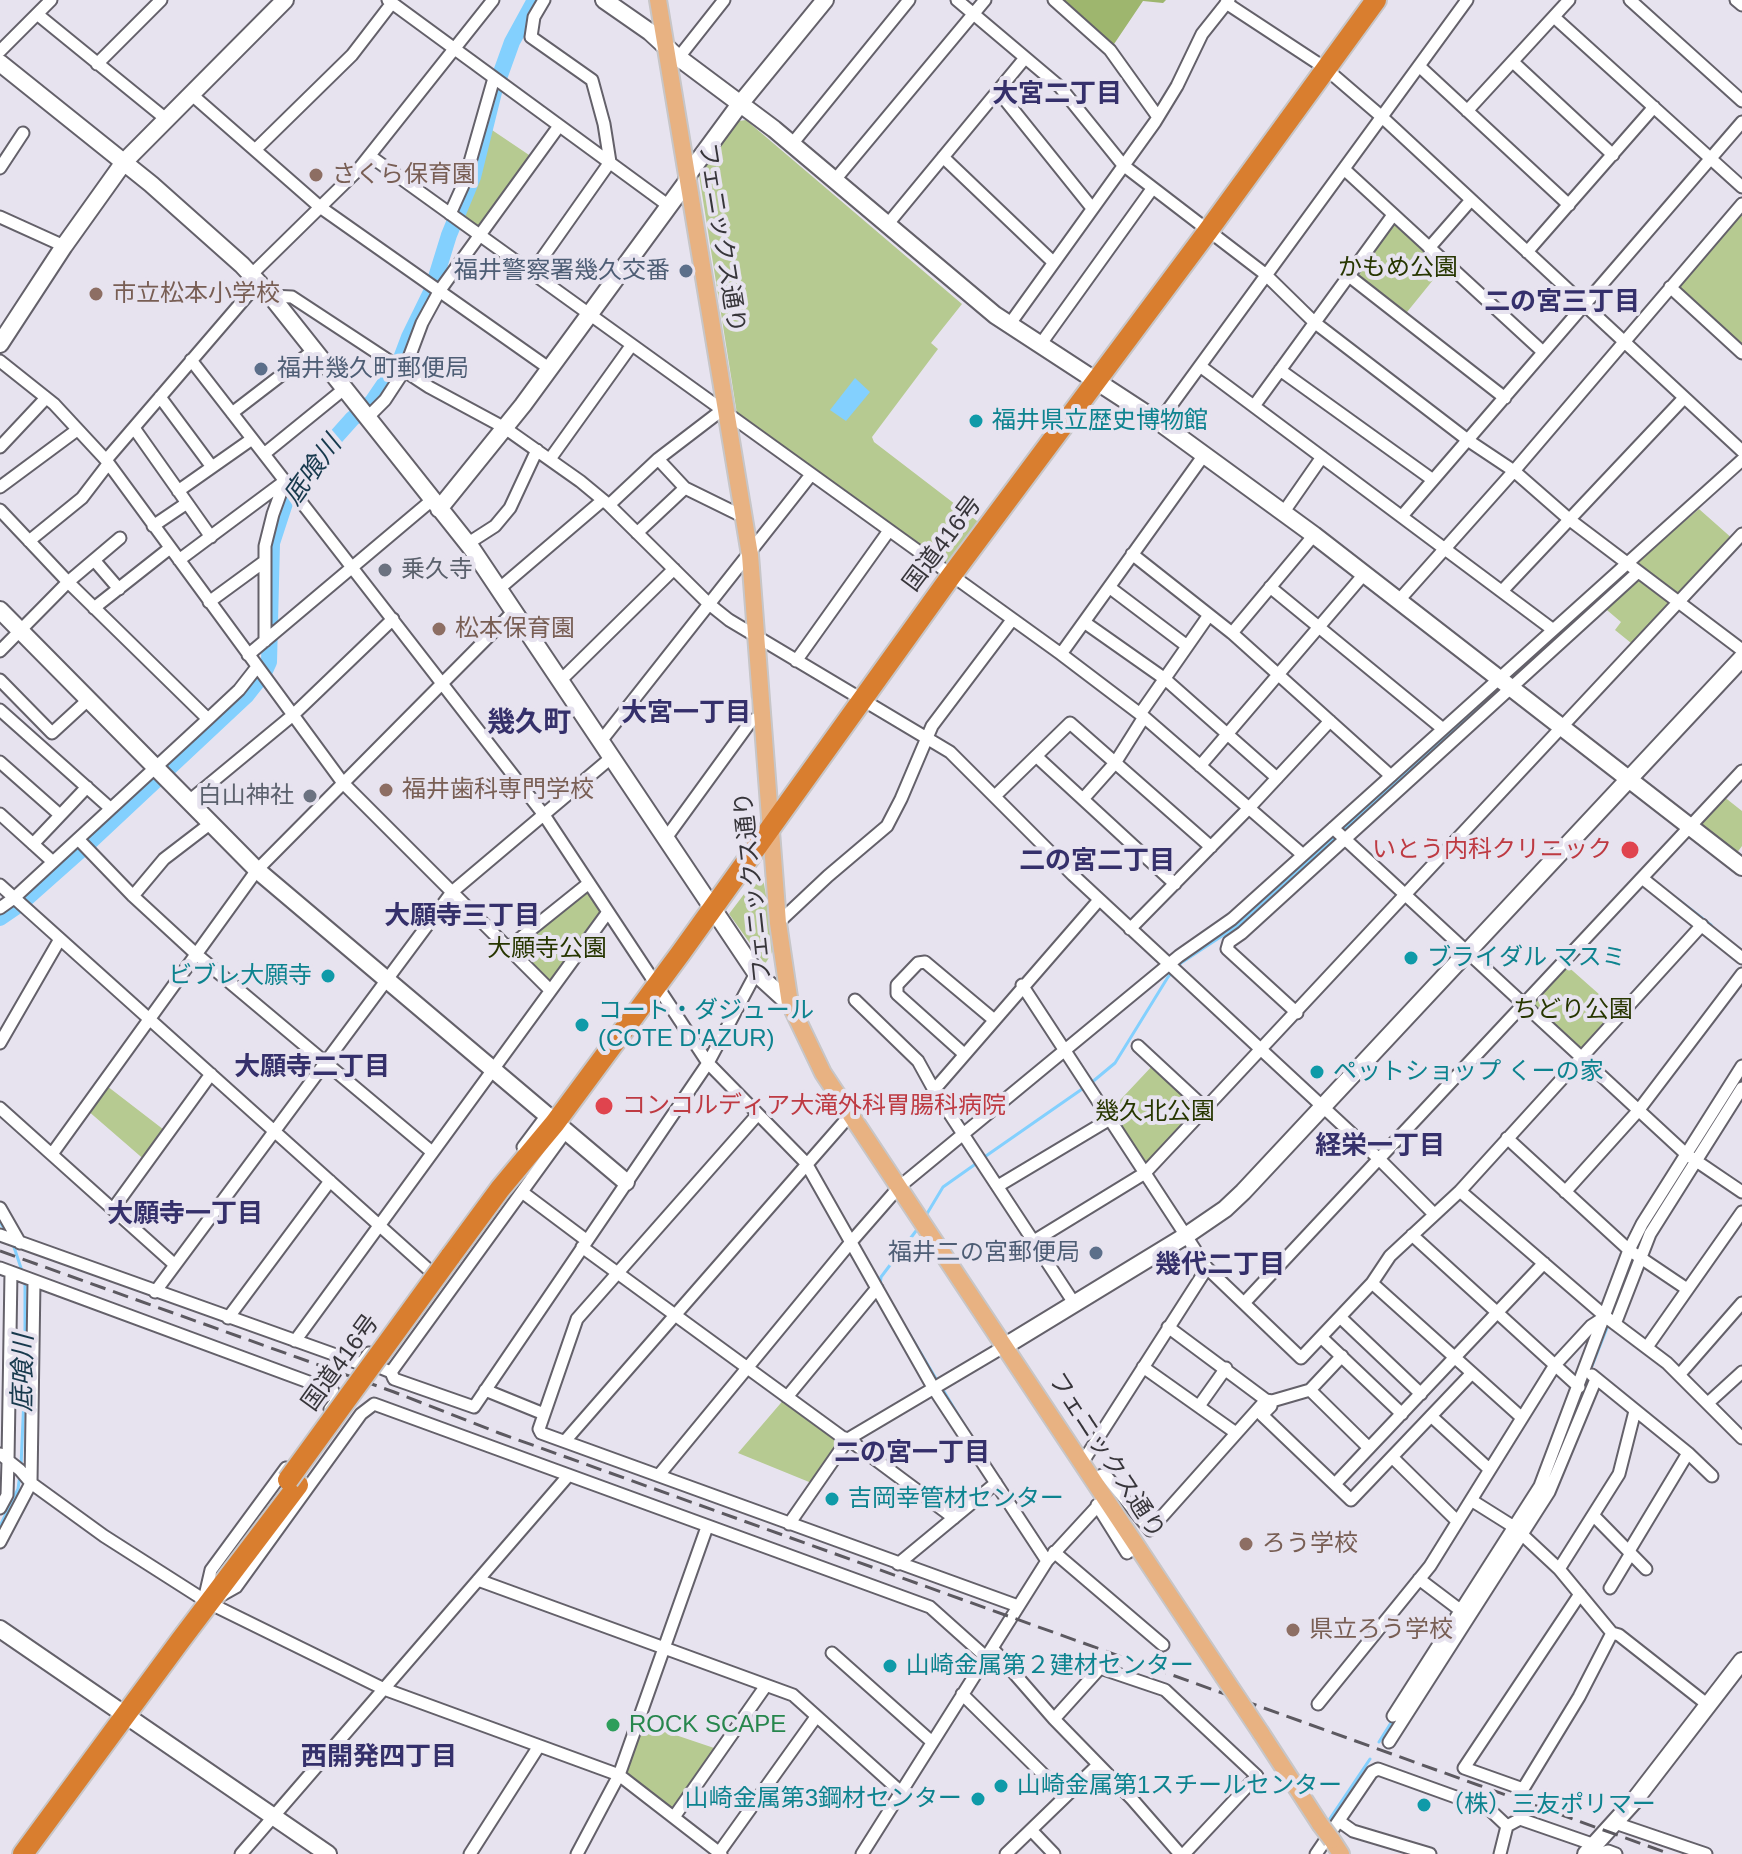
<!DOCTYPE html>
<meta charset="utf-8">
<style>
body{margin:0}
canvas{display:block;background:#e7e3ef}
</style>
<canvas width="1742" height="1854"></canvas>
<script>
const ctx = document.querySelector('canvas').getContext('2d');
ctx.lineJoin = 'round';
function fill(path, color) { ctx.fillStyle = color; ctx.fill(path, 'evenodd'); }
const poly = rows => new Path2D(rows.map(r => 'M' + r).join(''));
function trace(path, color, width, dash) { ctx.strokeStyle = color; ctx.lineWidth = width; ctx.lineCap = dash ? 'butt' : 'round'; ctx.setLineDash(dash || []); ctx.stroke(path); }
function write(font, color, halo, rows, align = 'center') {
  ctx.font = font + ' Helvetica,"Noto Sans JP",sans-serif'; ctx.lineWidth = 8; ctx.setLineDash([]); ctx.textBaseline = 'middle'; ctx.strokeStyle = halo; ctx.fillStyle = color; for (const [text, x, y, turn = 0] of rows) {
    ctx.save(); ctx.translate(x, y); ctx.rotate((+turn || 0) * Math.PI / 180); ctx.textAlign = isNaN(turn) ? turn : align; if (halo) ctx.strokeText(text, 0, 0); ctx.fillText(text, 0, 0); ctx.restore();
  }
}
fill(poly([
 [746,120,962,304,931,343,938,349,872,437,874,442,981,524,952,563,943,564,737,414,699,175,739,121],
 [489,128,535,159,480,236,457,220],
 [1742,209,1742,351,1676,285],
 [1394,215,1446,264,1403,317,1349,276],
 [1699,509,1734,540,1636,647,1615,630,1621,622,1601,605,1638,573,1631,567],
 [1723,796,1742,811,1742,846,1733,858,1694,828],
 [757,877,763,878,775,948,765,964,729,914],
 [588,886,606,912,553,984,546,984,510,948],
 [1565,964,1618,1011,1579,1054,1527,1006],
 [1154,1064,1204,1109,1145,1171,1107,1114],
 [107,1086,168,1133,147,1162,87,1110],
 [786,1397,844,1440,814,1484,738,1453],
 [637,1722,720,1750,674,1817,619,1775]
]), '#b6ca91');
fill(poly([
 [1054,0,1166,0,1163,3,1143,1,1110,50]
]), '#9eb66e');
fill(poly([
 [855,378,870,392,846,421,830,410]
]), '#83d0fe');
trace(poly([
 [1507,680,1561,631],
 [1342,831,1499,688],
 [1676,898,1711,925],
 [1091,1083,1115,1063,1168,977,1181,963,1237,926,1336,836],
 [1737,1086,1742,1078],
 [983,1158,1085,1087],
 [1677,1181,1689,1161],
 [925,1217,943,1187,977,1163],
 [0,1222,7,1234],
 [13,1244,22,1271],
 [880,1286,881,1277,919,1227],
 [1614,1312,1633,1260],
 [907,1330,938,1382],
 [1592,1366,1607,1328],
 [942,1388,967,1430],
 [1561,1447,1587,1379],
 [21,1466,25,1374,25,1282],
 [0,1526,18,1489,20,1474],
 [1379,1742,1394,1718],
 [1329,1820,1370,1759]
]), '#83d0fe', 3);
trace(poly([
 [0,918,19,905,90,842,246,696,264,673,269,662,272,543,287,497,293,485,352,419,372,402,400,361,409,337,432,290,449,235,473,177,494,92,512,42,535,0]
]), '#83d0fe', 16);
const street = poly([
 [388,0,669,206],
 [957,0,1060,87,1123,165,1265,274,1314,322,1469,441,1514,471,1570,520,1742,650],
 [1054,0,1110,50,1158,117],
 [1630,0,1742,101],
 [1736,0,1742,5],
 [1226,3,1325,68,1382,117,1742,451],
 [37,14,166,119],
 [1554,17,1742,187],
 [0,51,51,0],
 [679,57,724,0],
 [1513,62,1613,155],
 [97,64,161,0],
 [1419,66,1569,205],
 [998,91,1092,208],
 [191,94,320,207,550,369],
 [1467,111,1569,0],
 [792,144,909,0],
 [255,150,352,55,392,3],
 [370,156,1061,654,1144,717,1303,855],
 [943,157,1053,262],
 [0,168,23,133],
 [1344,169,1543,352],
 [834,181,985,0],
 [450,214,464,183,494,78],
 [0,217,64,246],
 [887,225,1025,58],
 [1429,248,1471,200],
 [1527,252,1654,107],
 [252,274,358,170,493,0],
 [531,274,610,162,604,124,592,80,531,37,534,17,544,0],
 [1349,276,1505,398],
 [1670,287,1742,353],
 [271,296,292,297,429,387,505,428,580,481,609,505,709,604,729,620,950,752,1073,875,1378,1158,1434,1214],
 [1009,325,1155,122,1177,86,1202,34,1229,0],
 [1040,345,1152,189],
 [191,360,544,815,708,1063,806,1163,934,1389,1047,1561],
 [0,361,54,404,106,460,343,783,550,990],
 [1200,366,1552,629],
 [1280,370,1433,480],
 [160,397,212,467],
 [1254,406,1393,215],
 [232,413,314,350],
 [367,418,385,400,404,371,422,323,440,290,559,126],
 [1159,422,1467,0],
 [134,428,211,537],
 [0,447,46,398],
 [264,454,344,389],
 [550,459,631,346],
 [658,459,685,488,742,516],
 [106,460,259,282],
 [0,487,77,430],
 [178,491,252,439],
 [609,505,658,459,722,410],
 [0,510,68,582,208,719],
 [1283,513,1322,457],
 [1402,516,1742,122],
 [153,526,187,503],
 [637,533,685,488],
 [29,541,82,498,108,464],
 [467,544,495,526,510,508,537,450],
 [1132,554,1232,633,1391,776],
 [94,560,119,589],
 [179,560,285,481],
 [1109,587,1187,646],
 [1270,587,1443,729],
 [500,588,603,500],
 [1502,591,1684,398],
 [1400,599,1514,471,1742,204],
 [209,602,265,561],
 [94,608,170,548],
 [1084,622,1165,679,1277,778],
 [1232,633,1314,535],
 [265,641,265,546,273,514,285,481],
 [0,651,68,582,120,538],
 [1061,654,1204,455],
 [248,655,432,500],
 [796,661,888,532],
 [0,680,52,733,89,699],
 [561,680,674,569],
 [0,710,110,808],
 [1140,714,1209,615],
 [601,741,810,476],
 [1036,756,1175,884],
 [0,762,60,815],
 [1200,766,1365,573],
 [995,796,1070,723,1211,847],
 [1083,799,1115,763,1144,717],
 [189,801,293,715,393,619],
 [0,814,53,862],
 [1333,828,1686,1154,1742,1192],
 [666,838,751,721,762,716],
 [78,839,133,896,196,954,432,1152],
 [33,844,87,787],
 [1642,878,1742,958],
 [0,885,429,1270],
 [133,896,164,859,211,823],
 [0,908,14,898,208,719,239,690,257,667],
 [778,923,828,876,887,826,901,799,932,726,1012,620],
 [1130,929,1249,808,1330,721],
 [508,948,589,883],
 [1022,985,1207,1268,1301,1358,1372,1283,1390,1256,1460,1191,1702,925],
 [855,1000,918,1061,934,1090],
 [1297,1013,1227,949,1229,942,1242,933,1638,572],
 [0,1043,60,939],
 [1138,1046,1206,1109],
 [964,1054,897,994,897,985,918,963,925,962,993,1019],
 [0,1108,175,1265],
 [758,1114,577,1319,539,1429,541,1433,1018,1606],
 [1507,1138,1629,1250,1687,1289],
 [523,1147,547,1115],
 [52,1154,257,870,515,610],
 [998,1186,1110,1119],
 [1460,1191,1606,1317,1667,1363,1742,1438],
 [522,1192,586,1240],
 [1565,1192,1638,1111,1742,974],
 [0,1208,20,1243],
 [113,1209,211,1074],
 [0,1235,361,1364,369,1353],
 [1412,1235,1579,1387],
 [1034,1241,1145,1173,1742,534],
 [582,1247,842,1437,848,1439,1005,1346],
 [0,1268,333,1391,336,1401,330,1409],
 [1372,1283,1521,1417],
 [155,1292,452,892,612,757],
 [1074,1303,934,1090,1099,900],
 [1244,1303,1742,771],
 [1340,1317,1421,1394],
 [228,1318,330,1181],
 [1615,1324,1650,1234,1742,1088],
 [1168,1327,1266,1400,1272,1401,1310,1390,1342,1356],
 [1321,1337,1402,1414],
 [295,1341,608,912],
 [1647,1347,1742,1212],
 [369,1363,391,1372,394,1379,474,1407,708,1063,756,973],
 [1143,1367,1236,1433],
 [391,1372,566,1131],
 [1680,1374,1742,1303],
 [1592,1375,1688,1453,1712,1476],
 [485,1390,544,1414],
 [1310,1390,1369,1448],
 [787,1397,877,1288],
 [1272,1401,1271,1406,1262,1415,1351,1500,1472,1373],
 [1708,1403,1742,1372],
 [1199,1406,1226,1368],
 [1431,1416,1489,1469],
 [565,1441,851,1114],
 [0,1454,20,1470,31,1483,104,1536,209,1603,384,1689,619,1775,721,1854],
 [1392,1457,1457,1521],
 [1082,1463,1207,1268],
 [659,1475,851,1242,899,1187,1179,956,1232,919,1742,460],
 [1093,1480,1102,1475,1107,1477,1150,1530,1266,1400],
 [1335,1484,1544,1263],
 [1471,1500,1514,1527,1559,1569,1612,1633,1579,1697,1523,1789,1464,1768,1580,1594],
 [1097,1505,1127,1553,1130,1551],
 [0,1508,7,1495,8,1461,11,1272],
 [1593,1515,1646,1569],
 [789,1524,848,1439,954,1518],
 [0,1542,31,1483,34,1281],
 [1629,1551,1688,1453],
 [1054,1552,1163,1645],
 [898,1564,996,1483],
 [1559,1569,1619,1474,1635,1411],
 [1419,1579,1460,1610],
 [478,1580,793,1695,901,1792],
 [1610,1588,1631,1553],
 [220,1596,236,1587,361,1414,374,1404,930,1607,987,1658],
 [204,1600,211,1570,286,1468],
 [1612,1633,1619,1635,1708,1705],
 [993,1649,1054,1719,1132,1799,1180,1854],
 [832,1653,932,1742],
 [962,1694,1046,1777],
 [1318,1704,1430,1566,1555,1365,1591,1326,1605,1317],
 [1393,1716,1540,1486,1629,1250,1642,1224,1742,1066],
 [1054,1719,1100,1668,1165,1690,1257,1776,1184,1854],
 [1389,1742,1549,1492,1596,1379],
 [674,1817,765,1687],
 [1339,1821,1353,1831,1430,1854],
 [1615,1823,1706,1854],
 [1507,1826,1520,1819,1595,1845],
 [1031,1830,1054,1854],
 [241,1854,568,1476],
 [470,1854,539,1746],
 [577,1854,619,1775,707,1527],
 [718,1854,816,1717],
 [862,1854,1047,1561,1105,1498],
 [1006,1854,1098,1765],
 [1316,1854,1372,1772,1378,1769,1489,1809,1507,1826,1500,1854],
 [1598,1854,1608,1851,1616,1854]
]);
const secondary = poly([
 [604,0,650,32,675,55,774,129,995,315,1159,422,1314,535,1742,867],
 [0,63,151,184,242,265,271,296,472,549,756,973,790,1004],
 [687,176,740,104,825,0],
 [0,344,64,246,124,162,285,0],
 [439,509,523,405,688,180],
 [0,610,257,870,626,1182],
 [1005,1346,1187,1235,1225,1209,1243,1192,1742,658],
 [0,1629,328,1854],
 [1586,1854,1634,1801,1742,1661]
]);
const primary = poly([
 [658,0,750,555,778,923,790,1004,823,1073,1223,1676],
 [1261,1733,1320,1824],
 [1332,1840,1341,1854]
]);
const highway = poly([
 [450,1257,500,1189,555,1123,680,954,951,576,1208,231,1376,0],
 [23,1854,180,1641,298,1485]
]);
trace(street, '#64616a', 15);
trace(secondary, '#64616a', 20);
trace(primary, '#c7c6c8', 20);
trace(highway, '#c7c6c8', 24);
trace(street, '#fff', 11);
trace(secondary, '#fff', 16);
trace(primary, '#e8b282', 16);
trace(highway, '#d97e2f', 20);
trace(poly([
 [0,1251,394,1392,499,1433,1670,1854]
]), '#5c5960', 3, [16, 8]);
const primaryBridge = poly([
 [1223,1676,1261,1733],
 [1320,1824,1332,1840]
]);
const highwayBridge = poly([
 [288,1480,450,1257]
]);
trace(primaryBridge, '#c7c6c8', 20, []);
trace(highwayBridge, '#c7c6c8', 24, []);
trace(primaryBridge, '#e8b282', 16);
trace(highwayBridge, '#d97e2f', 20);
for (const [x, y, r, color] of [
 [316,175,8,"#8d6e63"],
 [686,271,8,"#5c6f8a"],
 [96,294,8,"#8d6e63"],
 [261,369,8,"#5c6f8a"],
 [976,421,8,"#0f9aa8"],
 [385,570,8,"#6b7280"],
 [439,629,8,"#8d6e63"],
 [386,790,8,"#8d6e63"],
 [310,796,8,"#6b7280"],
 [1630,850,10,"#e0444e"],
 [1411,958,8,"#0f9aa8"],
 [328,976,8,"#0f9aa8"],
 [582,1025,8,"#0f9aa8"],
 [1317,1072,8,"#0f9aa8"],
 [604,1106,10,"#e0444e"],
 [1096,1253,8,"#5c6f8a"],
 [832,1499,8,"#0f9aa8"],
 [1246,1544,8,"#8d6e63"],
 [1293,1630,8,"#8d6e63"],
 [890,1666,8,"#0f9aa8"],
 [613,1725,8,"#2e9e5b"],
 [1001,1786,8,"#0f9aa8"],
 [978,1799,8,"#0f9aa8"],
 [1424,1805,8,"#0f9aa8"]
]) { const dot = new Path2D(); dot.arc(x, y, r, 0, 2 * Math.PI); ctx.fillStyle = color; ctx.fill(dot); trace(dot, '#e7e3ef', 3); }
write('24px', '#785e54', '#e7e3ef', [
 ["さくら保育園",332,175],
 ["市立松本小学校",112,294],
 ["松本保育園",455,629],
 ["福井歯科専門学校",402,790],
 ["ろう学校",1262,1544],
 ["県立ろう学校",1309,1630]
], 'left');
write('24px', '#37353a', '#e7e3ef', [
 ["フェニックス通り",721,238,81],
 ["国道416号",943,544,-53],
 ["フェニックス通り",754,887,-96],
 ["国道416号",341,1363,-54],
 ["フェニックス通り",1106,1456,57]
]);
write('24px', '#273600', '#e7e3ef', [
 ["かもめ公園",1398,268],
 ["大願寺公園",547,949],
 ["ちどり公園",1573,1010],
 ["幾久北公園",1155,1112]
]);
write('24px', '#4e5e75', '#e7e3ef', [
 ["福井警察署幾久交番",670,271],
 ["福井幾久町郵便局",277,369,"left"],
 ["福井二の宮郵便局",1080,1253]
], 'right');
write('24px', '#0d838f', '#e7e3ef', [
 ["福井県立歴史博物館",992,421],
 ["ブライダル マスミ",1427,958],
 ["ビブレ大願寺",312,976,"right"],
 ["コート・ダジュール",598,1011],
 ["(COTE D'AZUR)",598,1039],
 ["ペットショップ くーの家",1333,1072],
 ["吉岡幸管材センター",848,1499],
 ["山崎金属第２建材センター",906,1666],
 ["山崎金属第1スチールセンター",1017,1786],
 ["山崎金属第3鋼材センター",962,1799,"right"],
 ["（株）三友ポリマー",1440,1805]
], 'left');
write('24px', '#5b616d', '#e7e3ef', [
 ["乗久寺",401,570],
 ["白山神社",294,796,"right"]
], 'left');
write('24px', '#be3a42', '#e7e3ef', [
 ["いとう内科クリニック",1612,850],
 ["コンコルディア大滝外科胃腸科病院",622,1106,"left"]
], 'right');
write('24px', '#27864d', '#e7e3ef', [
 ["ROCK SCAPE",629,1725]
], 'left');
write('bold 26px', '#35306b', '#e7e3ef', [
 ["大宮二丁目",1057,95],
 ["二の宮三丁目",1562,303],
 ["大宮一丁目",686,714],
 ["二の宮二丁目",1097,862],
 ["大願寺三丁目",462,917],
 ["大願寺二丁目",312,1068],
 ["経栄一丁目",1380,1147],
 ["大願寺一丁目",185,1215],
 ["幾代二丁目",1220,1266],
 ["二の宮一丁目",912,1454],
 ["西開発四丁目",379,1758]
]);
write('italic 26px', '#17394d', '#e7e3ef', [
 ["底喰川",313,471,-54],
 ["底喰川",24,1373,-89]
]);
write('bold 28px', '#35306b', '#e7e3ef', [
 ["幾久町",529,723]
]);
</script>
